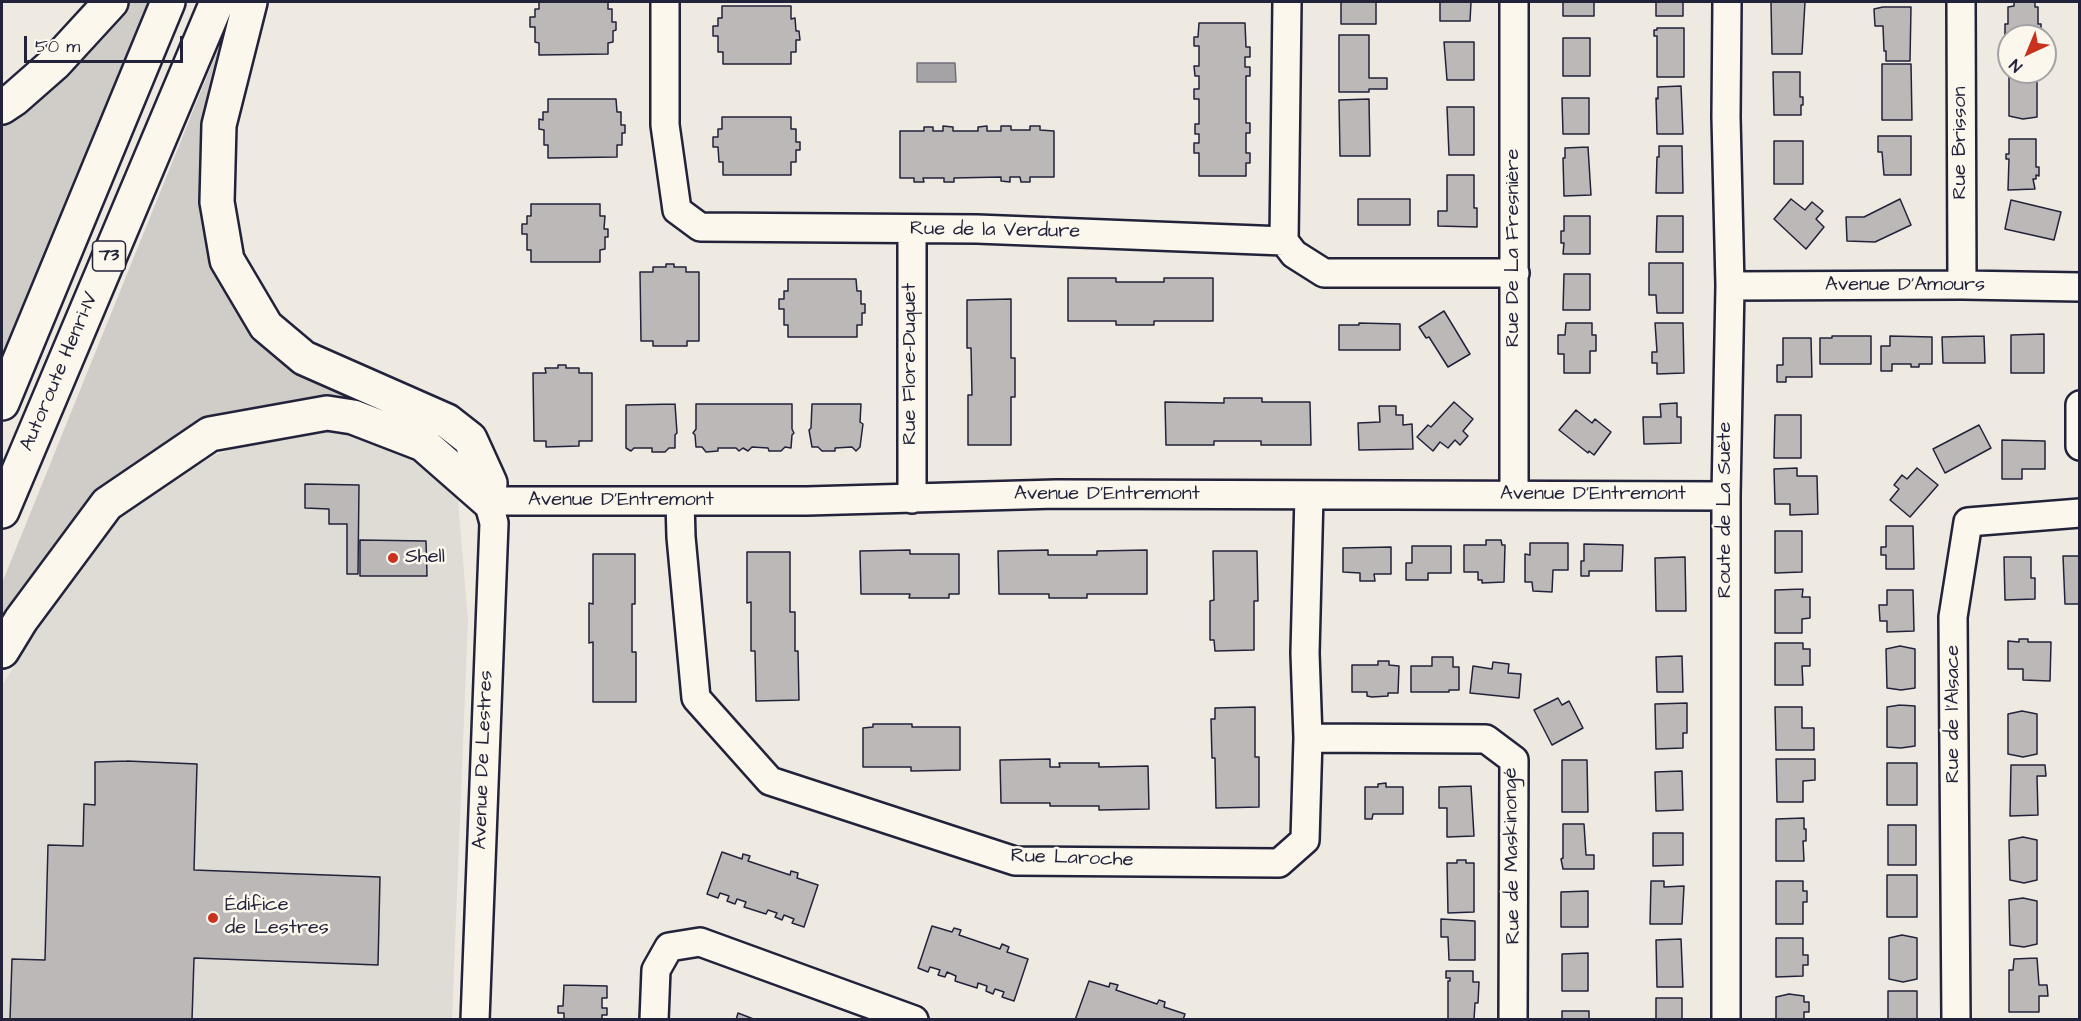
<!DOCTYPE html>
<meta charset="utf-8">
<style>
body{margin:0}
#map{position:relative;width:2081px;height:1021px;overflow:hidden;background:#eeeae2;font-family:"Architects Daughter",sans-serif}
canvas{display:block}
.frame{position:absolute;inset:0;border:3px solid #22223b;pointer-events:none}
.north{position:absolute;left:1997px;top:24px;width:60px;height:60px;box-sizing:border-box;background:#fbf7ec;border:2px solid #a4a2a5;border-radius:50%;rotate:224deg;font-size:16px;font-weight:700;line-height:24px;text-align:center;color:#22223b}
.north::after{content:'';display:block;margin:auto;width:21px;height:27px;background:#c8321e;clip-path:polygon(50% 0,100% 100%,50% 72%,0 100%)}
.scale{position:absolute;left:24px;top:36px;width:159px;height:27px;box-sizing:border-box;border:3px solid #22223b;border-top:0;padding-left:8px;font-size:18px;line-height:21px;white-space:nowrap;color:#22223b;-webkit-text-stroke:4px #fbf7ec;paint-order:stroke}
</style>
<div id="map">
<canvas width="2081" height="1021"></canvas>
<div class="frame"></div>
<div class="north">N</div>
<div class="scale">50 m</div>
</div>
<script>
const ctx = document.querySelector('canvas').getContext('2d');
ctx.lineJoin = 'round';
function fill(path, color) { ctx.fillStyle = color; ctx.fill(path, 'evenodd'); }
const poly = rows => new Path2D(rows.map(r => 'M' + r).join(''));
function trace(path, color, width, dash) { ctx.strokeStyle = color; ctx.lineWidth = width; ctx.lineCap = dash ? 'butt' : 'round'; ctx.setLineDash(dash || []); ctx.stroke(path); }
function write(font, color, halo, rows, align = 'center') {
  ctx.font = font + ' "Architects Daughter",sans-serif'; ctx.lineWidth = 5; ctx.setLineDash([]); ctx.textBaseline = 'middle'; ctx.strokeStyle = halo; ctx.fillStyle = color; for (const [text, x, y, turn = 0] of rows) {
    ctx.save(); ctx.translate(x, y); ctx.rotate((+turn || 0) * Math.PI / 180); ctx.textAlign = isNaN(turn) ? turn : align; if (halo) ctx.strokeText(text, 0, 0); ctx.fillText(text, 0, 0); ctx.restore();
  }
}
fill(poly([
 [328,430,362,434,404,449,457,489,468,620,452,1019,2,1020,2,685,75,573,119,517,166,485,215,455,276,434]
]), '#dfdbd5');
fill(poly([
 [123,2,150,2,2,363,2,119],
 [231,17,214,264,225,294,246,328,276,358,301,374,429,427,358,407,193,429,153,450,115,479,69,527,2,633,2,583]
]), '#d0cdc9');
const water = poly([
 [917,63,955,63,956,82,917,82,917,63]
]);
fill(water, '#a6a3a7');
trace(water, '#716f7c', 1.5);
const building = poly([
 [539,2,608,2,608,9,612,9,612,22,616,22,616,30,613,31,613,42,608,43,608,54,539,55,539,43,535,42,535,27,530,27,530,17,535,17,535,9,539,9,539,2],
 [1341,2,1376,2,1376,24,1341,24,1341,2],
 [1440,2,1473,2,1471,2,1470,21,1440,21,1440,2],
 [1563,2,1594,2,1594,16,1563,16,1563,2],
 [1656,2,1683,2,1683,16,1656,16,1656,2],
 [1771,2,1805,2,1802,54,1772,54,1771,2],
 [2014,2,2035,2,2035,7,2038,7,2038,24,2041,24,2041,34,2038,34,2038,36,2009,36,2009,47,2005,47,2005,24,2008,24,2008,7,2014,6,2014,2],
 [722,6,791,6,791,19,795,18,796,31,799,31,800,40,796,40,796,52,791,52,791,64,723,64,723,52,718,52,718,36,713,36,713,26,718,26,718,18,722,18,722,6],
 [1883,7,1911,7,1910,61,1886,61,1886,51,1884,51,1883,26,1875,26,1874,9,1883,7],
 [1199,23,1245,23,1246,47,1250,47,1250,57,1245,57,1245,67,1250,67,1250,76,1246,76,1246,123,1250,123,1250,133,1246,133,1246,153,1250,153,1250,163,1246,163,1246,176,1199,176,1199,153,1194,153,1194,143,1199,143,1199,134,1195,134,1195,124,1199,124,1199,99,1194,99,1194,89,1199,89,1199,76,1195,76,1194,66,1199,66,1199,46,1194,46,1194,37,1198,37,1199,23],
 [1657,28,1684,28,1684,77,1657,77,1657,36,1654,36,1654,30,1657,30,1657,28],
 [1339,35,1369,35,1369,78,1387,78,1387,89,1369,89,1369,92,1339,92,1339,35],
 [1563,38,1590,38,1590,76,1563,76,1563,38],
 [1444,42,1474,42,1474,80,1447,80,1444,42],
 [1882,64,1911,64,1912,120,1882,120,1882,64],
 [1773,72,1800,72,1800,97,1803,97,1803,105,1801,105,1801,115,1774,115,1773,72],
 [2017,72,2037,73,2037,117,2023,119,2009,116,2009,73,2017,72],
 [1681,86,1683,134,1657,134,1656,98,1658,99,1658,87,1681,86],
 [1562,98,1589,98,1589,134,1563,134,1562,98],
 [548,99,616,99,617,112,621,112,621,125,625,125,625,133,622,133,622,145,617,145,617,157,548,158,548,145,544,145,544,130,539,129,539,119,543,120,543,112,548,112,548,99],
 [1369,99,1370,156,1340,156,1339,100,1369,99],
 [1447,107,1474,107,1474,155,1449,155,1447,107],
 [722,117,791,117,791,129,796,129,796,142,800,142,800,150,796,150,796,162,791,162,791,175,723,175,723,162,719,162,718,147,713,147,713,137,718,137,718,129,722,129,722,117],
 [943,126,953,127,953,131,978,131,978,127,987,126,987,131,1001,131,1001,126,1011,126,1011,130,1030,130,1030,126,1040,126,1040,130,1054,131,1054,177,1030,177,1030,182,1021,182,1020,177,1010,177,1010,182,1001,181,1001,177,954,178,954,182,944,182,944,178,923,178,924,182,914,182,914,178,900,178,900,131,924,131,924,127,933,127,933,131,943,131,943,126],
 [1878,136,1911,136,1911,175,1884,175,1882,152,1878,152,1878,136],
 [2009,139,2036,139,2036,167,2039,167,2039,176,2036,175,2036,179,2033,179,2035,189,2008,190,2009,159,2006,159,2006,154,2009,154,2009,139],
 [1774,141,1803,141,1803,184,1774,184,1774,141],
 [1659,146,1682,146,1683,193,1656,193,1657,157,1659,157,1659,146],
 [1588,147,1591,195,1564,196,1563,158,1565,158,1565,148,1588,147],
 [1447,175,1474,175,1474,208,1477,208,1477,227,1438,226,1438,211,1447,211,1447,175],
 [1358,199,1410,199,1410,225,1358,225,1358,199],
 [1791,199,1805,210,1812,202,1823,211,1816,219,1824,227,1806,249,1774,219,1791,199],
 [1900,199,1911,225,1875,242,1847,241,1846,217,1864,217,1900,199],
 [2011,200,2061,212,2054,240,2005,229,2011,200],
 [531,204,600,204,600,216,605,216,604,229,608,229,608,237,605,237,605,249,600,250,600,262,531,262,531,250,527,250,527,234,522,234,522,224,527,224,527,216,531,216,531,204],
 [1564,216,1590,216,1590,254,1563,254,1564,243,1561,243,1561,231,1564,231,1564,216],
 [1657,216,1683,216,1683,252,1656,252,1657,216],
 [1649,263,1683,263,1683,313,1657,313,1656,295,1649,295,1649,263],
 [666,264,674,264,674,267,686,267,686,272,699,272,699,341,687,341,687,346,653,346,653,341,641,341,640,272,653,272,653,267,666,267,666,264],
 [1564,274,1590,274,1590,310,1563,310,1564,274],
 [1068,278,1116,278,1116,282,1164,282,1164,278,1213,278,1213,321,1154,321,1154,325,1116,325,1116,321,1068,321,1068,278],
 [788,279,856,279,857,291,861,291,861,304,865,304,865,313,862,313,862,325,857,325,857,337,788,337,788,325,784,325,784,309,779,309,779,299,784,299,784,291,788,291,788,279],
 [1011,299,1011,358,1015,358,1015,397,1011,397,1011,445,968,445,968,395,972,395,971,348,967,348,967,300,1011,299],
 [1444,311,1470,354,1448,367,1429,337,1426,338,1419,327,1444,311],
 [1359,323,1400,324,1400,350,1339,350,1339,325,1359,325,1359,323],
 [1566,323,1592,323,1592,335,1596,335,1596,351,1590,351,1590,373,1564,373,1564,354,1558,354,1558,335,1565,335,1566,323],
 [1655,323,1683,323,1684,373,1657,374,1657,363,1652,363,1652,352,1657,352,1655,323],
 [2044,334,2044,373,2011,373,2011,335,2044,334],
 [1832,336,1871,336,1871,364,1820,364,1820,338,1832,338,1832,336],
 [1890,336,1932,337,1932,364,1919,364,1919,367,1911,367,1911,364,1892,364,1892,371,1881,371,1881,346,1890,346,1890,336],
 [1984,336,1985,363,1943,363,1942,337,1984,336],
 [1783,338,1811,338,1812,377,1786,377,1786,382,1777,382,1777,365,1783,365,1783,338],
 [558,365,566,365,566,368,579,368,579,373,592,373,592,441,579,441,579,446,546,447,546,441,534,441,533,373,546,373,545,368,558,368,558,365],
 [1224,398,1262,398,1262,402,1310,402,1311,445,1261,445,1261,441,1214,441,1214,445,1166,445,1165,402,1224,403,1224,398],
 [1454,402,1473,419,1463,431,1468,436,1460,445,1455,440,1448,448,1440,442,1433,451,1417,437,1428,425,1431,427,1454,402],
 [1677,403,1677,417,1681,417,1681,443,1644,444,1643,417,1661,417,1660,404,1677,403],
 [675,404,677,433,675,435,675,448,669,448,665,452,652,452,652,448,634,448,631,451,626,448,626,405,675,404],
 [696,404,792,404,792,429,794,433,792,435,791,448,785,447,781,451,769,451,768,448,752,447,748,451,743,448,739,451,736,448,718,448,718,451,706,452,702,447,696,447,695,435,693,433,696,429,696,404],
 [812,404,861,404,860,422,863,424,860,447,856,451,852,447,835,448,835,451,822,451,818,447,812,447,809,430,811,428,812,404],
 [1379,406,1396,406,1396,415,1403,415,1403,425,1412,424,1413,449,1359,450,1358,423,1380,422,1379,406],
 [1576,410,1592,423,1595,419,1611,432,1594,455,1589,451,1588,453,1559,430,1576,410],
 [1775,415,1801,415,1801,458,1774,458,1775,415],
 [1979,425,1991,448,1945,473,1933,449,1979,425],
 [2002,440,2045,441,2045,469,2022,469,2022,479,2002,479,2002,440],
 [1797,468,1797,476,1817,476,1818,514,1790,515,1790,504,1775,504,1774,469,1797,468],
 [1917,468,1938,485,1910,517,1890,500,1899,489,1894,485,1902,475,1907,479,1917,468],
 [305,484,359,485,358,574,347,574,347,524,329,524,329,509,305,508,305,484],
 [1886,526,1913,526,1914,569,1886,569,1886,555,1881,555,1881,547,1886,547,1886,526],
 [1775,531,1802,531,1802,572,1775,573,1775,531],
 [360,540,426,541,427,576,360,576,360,540],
 [1486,540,1501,540,1502,545,1505,545,1504,582,1482,583,1482,580,1478,580,1478,572,1464,572,1464,545,1486,545,1486,540],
 [1530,543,1568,543,1568,570,1553,570,1552,592,1533,591,1532,582,1525,582,1525,554,1530,555,1530,543],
 [1584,544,1623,545,1622,571,1589,571,1589,576,1581,576,1581,561,1584,561,1584,544],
 [1412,546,1451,546,1451,573,1428,573,1428,580,1406,580,1406,563,1412,563,1412,546],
 [1391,547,1391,574,1374,574,1375,581,1360,581,1360,573,1343,572,1343,548,1391,547],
 [910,550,910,554,959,554,959,594,949,594,949,598,909,598,910,594,861,594,860,551,910,550],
 [1048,550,1048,555,1097,555,1097,551,1147,550,1147,594,1087,594,1087,598,1049,598,1049,594,999,594,998,551,1048,550],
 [1213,551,1257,551,1258,601,1254,601,1254,650,1215,651,1214,640,1210,640,1210,601,1214,600,1213,551],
 [747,552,790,552,790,612,795,612,795,651,798,651,799,700,756,701,755,651,751,651,751,602,747,603,747,552],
 [593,554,635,554,635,604,632,604,632,652,636,652,636,702,593,702,593,642,589,643,589,603,593,604,593,554],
 [2063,556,2080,556,2080,604,2065,604,2063,556],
 [1685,557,1686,611,1656,611,1655,558,1685,557],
 [2004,557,2031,557,2031,578,2035,578,2035,599,2005,600,2004,557],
 [1803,589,1802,597,1810,597,1810,618,1802,619,1802,633,1775,633,1775,590,1803,589],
 [1887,590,1913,590,1914,631,1887,632,1887,621,1880,621,1879,605,1887,605,1887,590],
 [2019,639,2028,639,2028,642,2051,642,2050,681,2023,680,2023,669,2008,669,2008,641,2019,642,2019,639],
 [1775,643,1803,643,1803,649,1810,649,1810,666,1802,666,1803,685,1775,685,1775,643],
 [1900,646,1915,649,1915,688,1901,690,1887,688,1886,649,1900,646],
 [1682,656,1683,692,1657,692,1656,657,1682,656],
 [1432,657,1453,657,1453,667,1459,667,1459,690,1449,690,1449,692,1411,692,1411,666,1432,666,1432,657],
 [1378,661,1389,661,1389,665,1399,666,1398,693,1388,693,1388,696,1372,697,1367,696,1367,692,1352,692,1352,665,1378,665,1378,661],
 [1493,662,1509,664,1508,673,1521,674,1519,698,1470,693,1473,666,1492,669,1493,662],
 [1558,698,1562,705,1569,701,1583,728,1552,745,1534,710,1558,698],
 [1687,703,1687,733,1683,733,1683,748,1656,749,1655,704,1687,703],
 [1900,705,1915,706,1915,746,1901,748,1887,747,1887,707,1900,705],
 [1255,707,1255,757,1259,757,1259,807,1216,808,1215,758,1212,758,1211,719,1215,719,1215,708,1255,707],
 [1775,707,1802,707,1802,728,1814,728,1814,750,1776,750,1775,707],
 [2022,711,2037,714,2037,754,2023,757,2008,754,2008,714,2022,711],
 [873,724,912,724,912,727,960,727,960,770,911,771,911,767,863,767,863,728,873,727,873,724],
 [1050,759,1050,767,1060,767,1059,763,1099,763,1099,767,1148,766,1149,809,1099,810,1099,806,1050,806,1050,803,1001,803,1000,760,1050,759],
 [1776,759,1815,759,1815,780,1803,781,1803,802,1777,802,1776,759],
 [1562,760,1587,760,1588,812,1562,812,1562,760],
 [127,761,197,764,194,870,380,877,378,965,194,958,192,1020,10,1020,12,959,45,960,48,845,83,846,84,804,95,805,95,762,127,761],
 [1887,763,1917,763,1917,805,1887,805,1887,763],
 [2011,765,2045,765,2046,776,2037,776,2038,815,2010,816,2011,765],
 [1682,771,1683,810,1656,811,1655,772,1682,771],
 [1386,783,1386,787,1403,787,1403,814,1373,814,1372,819,1365,819,1365,787,1378,787,1378,784,1386,783],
 [1471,786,1474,836,1447,837,1447,808,1439,808,1439,787,1471,786],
 [1804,818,1804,829,1806,829,1806,841,1803,841,1804,861,1776,861,1776,819,1804,818],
 [1563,824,1584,824,1586,855,1594,855,1594,869,1563,869,1561,859,1563,858,1563,824],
 [1888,825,1916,825,1916,865,1888,865,1888,825],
 [1653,833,1683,833,1683,865,1653,866,1653,833],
 [2023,837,2037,840,2037,880,2024,883,2010,880,2009,840,2023,837],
 [722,852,742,859,743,854,750,856,748,861,790,875,791,871,798,873,797,878,818,885,804,927,792,923,794,919,784,915,782,920,775,917,777,913,768,910,766,914,744,907,746,902,737,899,735,904,727,901,729,896,720,893,718,898,707,894,722,852],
 [1457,860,1466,860,1466,863,1474,863,1474,912,1448,913,1447,863,1457,863,1457,860],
 [1887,875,1917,875,1917,917,1887,917,1887,875],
 [1651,881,1664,881,1664,887,1684,886,1682,924,1650,924,1651,881],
 [1776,881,1803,881,1803,891,1807,891,1807,902,1803,902,1803,924,1776,924,1776,881],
 [1588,891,1588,927,1561,927,1561,892,1588,891],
 [2023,898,2037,901,2037,944,2024,947,2010,945,2009,900,2023,898],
 [1441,919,1475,921,1475,960,1449,960,1448,937,1441,937,1441,919],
 [932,926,952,932,954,928,961,930,959,935,1000,949,1002,944,1009,947,1007,952,1028,959,1014,1001,1002,997,1004,992,995,989,993,994,986,991,987,986,978,983,977,988,955,981,956,976,947,972,945,977,938,975,940,970,930,967,928,972,918,968,932,926],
 [1902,935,1917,938,1917,979,1903,982,1889,979,1889,938,1902,935],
 [1776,938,1803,938,1803,955,1808,955,1808,965,1803,965,1803,976,1776,977,1776,938],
 [1681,939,1683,987,1657,987,1656,940,1681,939],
 [1588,953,1588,991,1562,991,1562,954,1588,953],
 [2037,958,2039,985,2047,985,2048,996,2039,996,2039,1012,2009,1012,2009,970,2013,970,2014,959,2037,958],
 [1446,971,1473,971,1473,982,1479,982,1478,1003,1475,1003,1474,1020,1448,1020,1448,981,1450,981,1450,978,1446,978,1446,971],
 [1089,981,1109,987,1110,983,1118,985,1116,990,1157,1004,1159,1000,1165,1002,1164,1007,1185,1014,1183,1020,1075,1020,1089,981],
 [564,985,607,986,607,998,602,998,602,1008,607,1008,607,1015,602,1015,602,1020,564,1020,564,1013,558,1013,558,1006,563,1006,564,985],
 [1888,991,1917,991,1917,1020,1888,1020,1888,991],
 [1789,994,1804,996,1804,1002,1809,1002,1809,1012,1804,1012,1804,1020,1776,1020,1776,997,1789,994],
 [1656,998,1682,998,1682,1020,1656,1020,1656,998],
 [1562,1011,1589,1011,1589,1020,1562,1020,1562,1011],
 [738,1013,756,1020,736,1020,738,1013]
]);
fill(building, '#bcb8b8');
trace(building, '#22223b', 1.5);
const minor = poly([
 [665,2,665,125,677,210,700,227,977,229,1284,241,1294,254,1324,273,1515,273],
 [1961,2,1962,285],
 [912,229,912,499],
 [1284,241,1287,2],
 [1730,286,1962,285,2080,287],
 [2080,405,2080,446],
 [1514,494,1514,2],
 [680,501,681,537,696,698,770,781,1015,861,1279,863,1305,840,1308,738,1305,653,1309,495],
 [1308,738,1486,739,1514,760,1513,1020],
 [475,1020,494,523,488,501,807,501,1056,494,1726,496],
 [654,1020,656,970,669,947,700,942,914,1020],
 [1726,1020,1726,496,1730,286,1726,117,1727,2],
 [1956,1020,1953,617,1968,522,2080,513]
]);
const highway = poly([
 [250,2,219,125,217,202,227,260,266,326,304,358,447,421,470,439,490,483,488,501],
 [2,107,14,99,55,63,111,2],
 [2,403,168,2],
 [2,511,217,2],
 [2,651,21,620,107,504,210,434,327,413,353,417,423,444,488,501]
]);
trace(minor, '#22223b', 32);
trace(highway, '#22223b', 38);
trace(minor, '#fbf7ec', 27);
trace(highway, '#fbf7ec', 33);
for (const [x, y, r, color] of [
 [393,558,6,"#c8321e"],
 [213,918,6,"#c8321e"]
]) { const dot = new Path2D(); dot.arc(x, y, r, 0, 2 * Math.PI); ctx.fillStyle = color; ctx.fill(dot); trace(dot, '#fbf7ec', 2); }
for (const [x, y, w] of [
 [109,256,33]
]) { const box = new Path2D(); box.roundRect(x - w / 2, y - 15, w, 30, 4.5); ctx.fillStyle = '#fbf7ec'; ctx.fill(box); trace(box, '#22223b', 1.5); }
write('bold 18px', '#22223b', null, [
 ["73",109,256]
]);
write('20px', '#22223b', '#fbf7ec', [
 ["Rue Brisson",1961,143,-90],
 ["Rue de la Verdure",995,231,1],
 ["Rue De La Fresnière",1514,248,-90],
 ["Avenue D'Amours",1905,286],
 ["Rue Flore-Duquet",911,364,-90],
 ["Autoroute Henri-IV",60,372,-67],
 ["Avenue D'Entremont",1107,495],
 ["Avenue D'Entremont",1593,495],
 ["Avenue D'Entremont",621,501],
 ["Route de La Suète",1726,510,-90],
 ["Rue de l'Alsace",1954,714,-90],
 ["Avenue De Lestres",484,760,-88],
 ["Rue de Maskinongé",1513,856,-91],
 ["Rue Laroche",1072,859,2]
]);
write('20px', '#22223b', '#fbf7ec', [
 ["Shell",405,558],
 ["Édifice",225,906],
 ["de Lestres",225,929]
], 'left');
</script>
